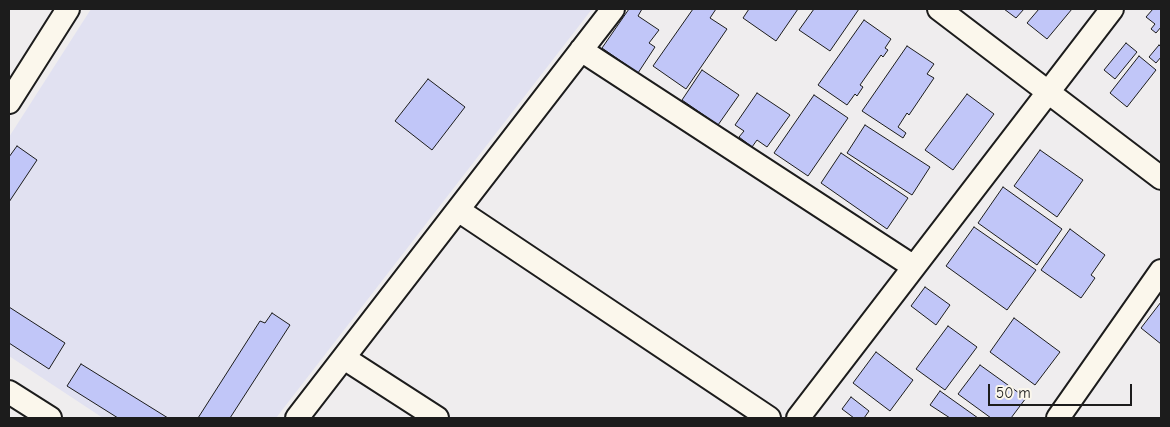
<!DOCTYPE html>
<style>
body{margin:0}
#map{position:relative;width:1170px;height:427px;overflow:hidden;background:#efedee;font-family:"Comic Neue",sans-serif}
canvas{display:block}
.frame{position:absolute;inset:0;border:10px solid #1c1c1c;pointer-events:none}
.scale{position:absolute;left:988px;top:384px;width:144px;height:22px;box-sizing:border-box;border:2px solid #1c1c1c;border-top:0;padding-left:6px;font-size:15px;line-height:18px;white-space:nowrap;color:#1c1c1c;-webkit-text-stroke:4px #fbf7ec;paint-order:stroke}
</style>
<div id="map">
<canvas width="1170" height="427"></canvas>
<div class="frame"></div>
<div class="scale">50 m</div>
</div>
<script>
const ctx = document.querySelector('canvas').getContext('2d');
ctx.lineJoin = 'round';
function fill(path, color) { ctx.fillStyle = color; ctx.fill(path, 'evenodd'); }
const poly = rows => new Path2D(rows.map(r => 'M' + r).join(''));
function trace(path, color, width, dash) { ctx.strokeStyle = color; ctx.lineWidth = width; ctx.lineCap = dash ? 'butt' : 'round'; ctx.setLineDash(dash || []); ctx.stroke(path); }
fill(poly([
 [91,9,592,9,276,418,103,418,9,356,9,137]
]), '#e1e1f1');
const building = poly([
 [629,9,642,9,638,16,659,30,649,43,655,47,638,73,602,48,629,9],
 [693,9,716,9,710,18,727,29,686,89,653,66,693,9],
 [749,9,798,9,776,41,743,18,749,9],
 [814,9,859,9,830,51,799,30,814,9],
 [1004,9,1024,9,1016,18,1004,9],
 [1039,9,1072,9,1047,39,1027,23,1039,9],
 [1153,9,1161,9,1161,27,1156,33,1151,29,1155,24,1146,17,1153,9],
 [864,20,891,39,885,48,888,50,883,57,881,55,860,85,863,87,857,96,855,94,847,105,818,85,864,20],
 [1126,43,1137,52,1115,79,1104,70,1126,43],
 [1159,45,1161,47,1161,57,1156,63,1149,57,1159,45],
 [907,46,934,64,927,74,934,78,909,115,907,113,898,127,906,133,903,138,862,111,907,46],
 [1139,56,1156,70,1127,107,1110,93,1139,56],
 [702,70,739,95,718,125,682,100,702,70],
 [428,79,465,107,432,150,395,121,428,79],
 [757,93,790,115,767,147,757,140,752,147,739,137,744,131,735,125,757,93],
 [967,94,994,114,953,170,925,150,967,94],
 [814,95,848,118,808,176,774,153,814,95],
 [865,125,930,167,912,195,847,153,865,125],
 [17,146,37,160,9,202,9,157,17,146],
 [1040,150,1083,180,1057,217,1014,186,1040,150],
 [841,153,908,198,887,229,821,183,841,153],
 [1003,187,1062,229,1037,265,978,223,1003,187],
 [974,227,1036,270,1007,310,946,266,974,227],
 [1070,229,1105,255,1091,275,1095,278,1081,298,1041,270,1070,229],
 [925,287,950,305,936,325,911,306,925,287],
 [1161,302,1161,344,1141,328,1161,302],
 [9,307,65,343,49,369,9,343,9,307],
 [272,313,290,325,230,418,198,418,260,321,265,323,272,313],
 [1014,318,1060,352,1035,385,990,352,1014,318],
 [948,326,977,347,945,390,916,369,948,326],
 [876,352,913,380,890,411,853,383,876,352],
 [81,364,168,418,118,418,67,386,81,364],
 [980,365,1026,398,1011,418,991,418,958,394,980,365],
 [940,391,978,418,950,418,930,405,940,391],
 [851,397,869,411,864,418,854,418,842,409,851,397]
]);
fill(building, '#c1c6f8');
trace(building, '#1c1c1c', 1);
const minor = poly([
 [939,9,1161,178],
 [581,50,914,267],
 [9,102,68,9],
 [458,210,769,418],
 [344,358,437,418],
 [9,392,50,418],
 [297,418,613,9],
 [798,418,1112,9],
 [1058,418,1161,271]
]);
trace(minor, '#1c1c1c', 26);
trace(minor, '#fbf7ec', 22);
</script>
